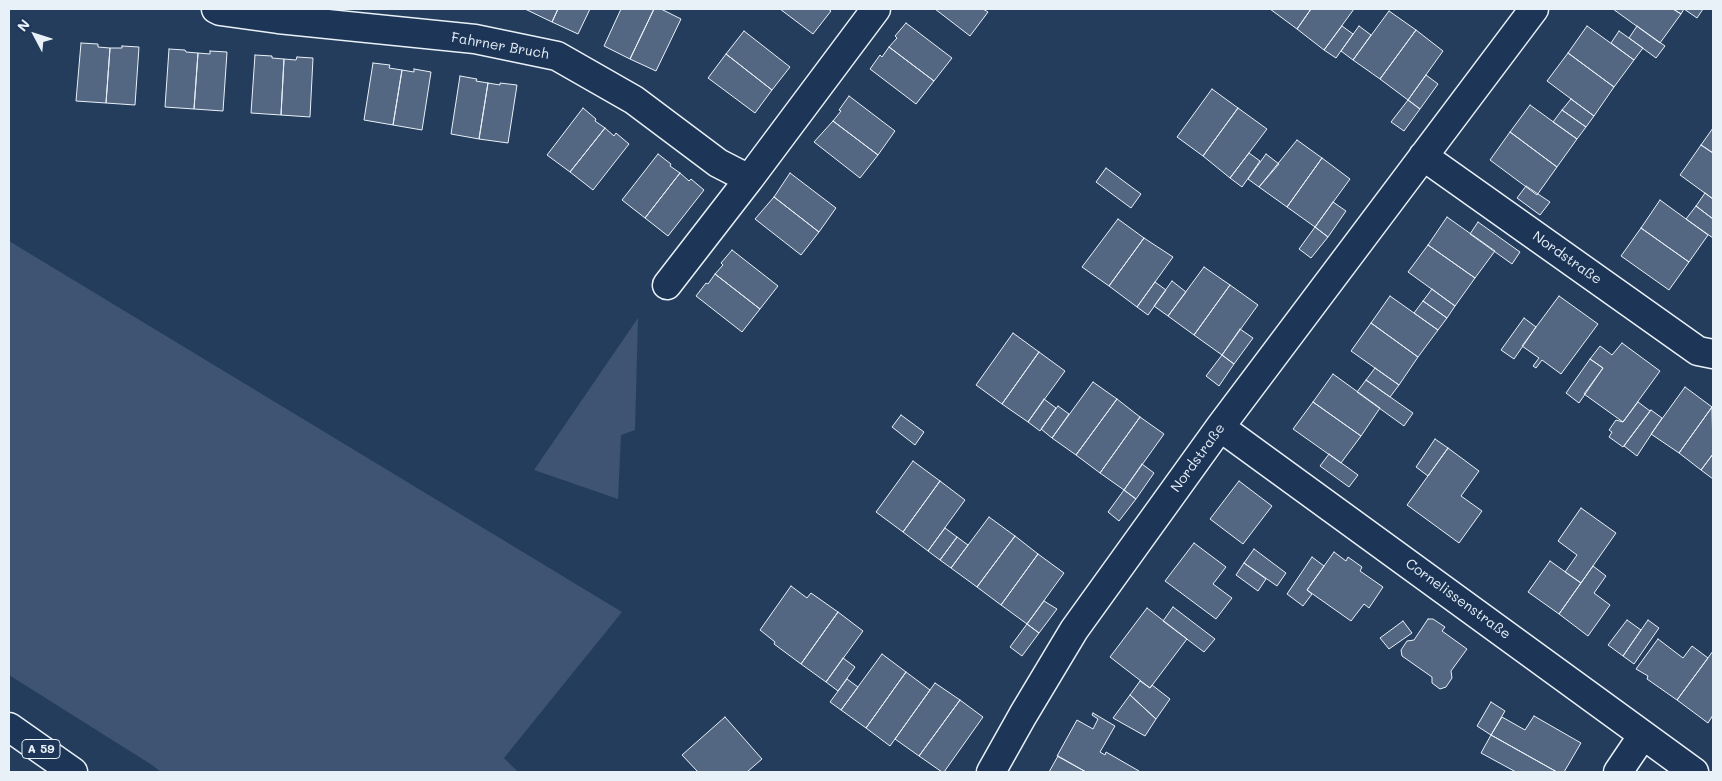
<!DOCTYPE html>
<meta charset="utf-8">
<style>
body{margin:0}
#map{position:relative;width:1722px;height:781px;overflow:hidden;background:#253d5d;font-family:Mali,sans-serif}
canvas{display:block}
.frame{position:absolute;inset:0;border:10px solid #e8f1f8;pointer-events:none}
.north{position:absolute;left:10px;top:10px;width:50px;height:50px;-webkit-text-stroke:4px #1d3557;paint-order:stroke;rotate:310deg;font-size:14px;font-weight:700;line-height:20px;text-align:center;color:#e8f1f8}
.north::after{content:'';display:block;margin:auto;width:18px;height:22px;background:#e8f1f8;clip-path:polygon(50% 0,100% 100%,50% 72%,0 100%)}
</style>
<div id="map">
<canvas width="1722" height="781"></canvas>
<div class="frame"></div>
<div class="north">N</div>
</div>
<script>
const ctx = document.querySelector('canvas').getContext('2d');
ctx.lineJoin = 'round';
function fill(path, color) { ctx.fillStyle = color; ctx.fill(path, 'evenodd'); }
const poly = rows => new Path2D(rows.map(r => 'M' + r).join(''));
function trace(path, color, width, dash) { ctx.strokeStyle = color; ctx.lineWidth = width; ctx.lineCap = dash ? 'butt' : 'round'; ctx.setLineDash(dash || []); ctx.stroke(path); }
function write(font, color, halo, rows, align = 'center') {
  ctx.font = font + ' Mali,sans-serif'; ctx.lineWidth = 4; ctx.setLineDash([]); ctx.textBaseline = 'middle'; ctx.strokeStyle = halo; ctx.fillStyle = color; for (const [text, x, y, turn = 0] of rows) {
    ctx.save(); ctx.translate(x, y); ctx.rotate((+turn || 0) * Math.PI / 180); ctx.textAlign = isNaN(turn) ? turn : align; if (halo) ctx.strokeText(text, 0, 0); ctx.fillText(text, 0, 0); ctx.restore();
  }
}
fill(poly([
 [9,241,622,612,504,758,518,772,161,772,152,765,9,675],
 [638,318,635,430,621,435,618,499,534,470]
]), '#3e5472');
const building = poly([
 [525,9,558,9,552,22,525,9],
 [558,9,590,9,578,34,552,22,558,9],
 [621,9,654,9,630,59,604,46,621,9],
 [654,9,661,9,681,19,656,71,630,59,654,9],
 [780,9,828,9,831,11,813,34,780,9],
 [935,9,983,9,988,12,970,36,935,9],
 [1270,9,1311,9,1297,29,1270,9],
 [1311,9,1354,9,1324,50,1297,29,1311,9],
 [1613,9,1673,9,1681,14,1660,43,1613,9],
 [1673,9,1703,9,1697,18,1684,9,1681,14,1673,9],
 [1389,11,1416,30,1380,79,1353,60,1389,11],
 [906,23,952,58,934,81,889,47,897,38,895,36,906,23],
 [1342,26,1353,34,1336,58,1324,50,1342,26],
 [1359,26,1371,35,1353,60,1341,51,1359,26],
 [1587,26,1634,60,1614,87,1568,53,1587,26],
 [1637,26,1665,46,1656,58,1629,38,1637,26],
 [1416,30,1443,51,1408,100,1380,79,1416,30],
 [744,31,790,67,772,90,726,54,744,31],
 [1619,31,1643,48,1634,60,1611,43,1619,31],
 [81,43,98,44,98,47,110,48,106,103,76,101,81,43],
 [122,46,139,47,135,105,106,103,110,48,122,48,122,46],
 [889,47,934,81,916,104,870,69,880,55,882,57,889,47],
 [169,49,185,50,186,52,198,53,194,109,165,107,169,49],
 [210,51,227,52,223,111,194,109,198,53,210,54,210,51],
 [1568,53,1614,87,1594,116,1547,81,1568,53],
 [726,54,772,90,755,113,708,78,726,54],
 [255,55,272,56,272,58,284,59,281,115,251,113,255,55],
 [297,57,313,58,310,117,281,115,284,59,296,60,297,57],
 [373,63,390,65,389,68,402,70,393,125,364,120,373,63],
 [414,69,431,72,422,130,393,125,402,70,414,72,414,69],
 [1426,75,1438,84,1420,109,1408,100,1426,75],
 [460,76,477,79,476,81,488,83,479,139,451,134,460,76],
 [488,83,500,85,500,83,517,85,508,143,479,139,488,83],
 [1212,89,1238,108,1203,156,1177,137,1212,89],
 [849,96,895,131,878,155,833,121,841,111,839,110,849,96],
 [1571,99,1594,116,1586,127,1562,110,1571,99],
 [1408,100,1420,109,1404,131,1391,122,1408,100],
 [1530,105,1577,139,1557,167,1510,132,1530,105],
 [583,108,596,119,595,121,605,128,570,172,547,155,583,108],
 [1238,108,1267,129,1230,178,1203,156,1238,108],
 [1562,110,1586,127,1577,139,1553,122,1562,110],
 [833,121,878,155,860,178,814,142,833,121],
 [605,128,614,136,616,133,629,144,593,190,570,172,605,128],
 [1713,128,1713,153,1701,145,1713,128],
 [1510,132,1557,167,1537,195,1490,160,1510,132],
 [1297,140,1322,158,1287,207,1259,187,1297,140],
 [1701,145,1713,153,1713,199,1680,175,1701,145],
 [1249,153,1260,161,1242,187,1230,178,1249,153],
 [658,154,671,164,670,166,680,173,645,218,622,200,658,154],
 [1266,154,1279,164,1259,187,1248,179,1266,154],
 [1322,158,1350,179,1315,227,1287,207,1322,158],
 [1106,168,1141,194,1131,208,1096,182,1106,168],
 [680,173,689,181,691,179,704,190,668,236,645,218,680,173],
 [790,173,836,208,819,232,774,197,790,173],
 [1526,186,1550,202,1540,215,1517,198,1526,186],
 [1705,193,1713,199,1713,219,1696,206,1705,193],
 [774,197,819,232,801,255,755,219,774,197],
 [1660,200,1708,235,1689,262,1641,228,1660,200],
 [1333,202,1346,211,1328,237,1315,227,1333,202],
 [1696,206,1713,219,1713,238,1686,219,1696,206],
 [1447,217,1495,251,1475,278,1428,245,1447,217],
 [1118,219,1144,238,1109,286,1082,267,1118,219],
 [1478,222,1520,252,1512,264,1470,234,1478,222],
 [1315,227,1328,237,1311,258,1299,249,1315,227],
 [1641,228,1689,262,1669,290,1621,256,1641,228],
 [1144,238,1173,257,1137,307,1109,286,1144,238],
 [1428,245,1475,278,1455,306,1408,272,1428,245],
 [732,250,778,286,760,309,715,274,723,265,721,263,732,250],
 [1204,267,1230,285,1194,335,1168,316,1204,267],
 [715,274,760,309,742,332,696,296,706,283,708,284,715,274],
 [1172,281,1186,292,1168,316,1154,306,1172,281],
 [1155,282,1166,290,1148,315,1137,307,1155,282],
 [1230,285,1258,305,1222,355,1194,335,1230,285],
 [1432,289,1455,306,1447,318,1423,301,1432,289],
 [1390,296,1438,330,1418,357,1371,323,1390,296],
 [1559,296,1598,324,1561,374,1542,360,1536,368,1533,366,1539,358,1522,346,1559,296],
 [1423,301,1447,318,1438,330,1414,313,1423,301],
 [1524,318,1536,327,1514,359,1501,350,1524,318],
 [1371,323,1418,357,1399,385,1351,351,1371,323],
 [1240,329,1253,338,1234,364,1222,355,1240,329],
 [1013,333,1039,352,1002,404,976,385,1013,333],
 [1622,343,1660,371,1623,422,1584,394,1603,368,1590,359,1600,346,1612,355,1622,343],
 [1039,352,1065,371,1028,422,1002,404,1039,352],
 [1222,355,1234,364,1219,386,1206,376,1222,355],
 [1590,359,1603,368,1579,403,1566,393,1590,359],
 [1375,368,1399,385,1390,397,1366,380,1375,368],
 [1333,374,1380,408,1361,436,1313,402,1333,374],
 [1366,380,1413,413,1404,426,1357,392,1366,380],
 [1093,382,1117,399,1076,455,1052,438,1093,382],
 [1685,387,1712,407,1679,453,1651,434,1685,387],
 [1044,399,1056,408,1040,431,1028,422,1044,399],
 [1117,399,1140,417,1100,473,1076,455,1117,399],
 [1313,402,1361,436,1341,463,1293,429,1313,402],
 [1638,402,1650,411,1623,447,1609,437,1612,432,1609,430,1616,420,1623,422,1638,402],
 [1058,406,1069,414,1052,438,1041,429,1058,406],
 [1712,407,1713,454,1701,470,1679,453,1712,407],
 [1651,410,1662,418,1637,456,1624,446,1651,410],
 [901,415,924,432,915,445,892,427,901,415],
 [1140,417,1164,434,1124,490,1100,473,1140,417],
 [1435,439,1448,448,1428,476,1416,467,1435,439],
 [1448,448,1479,471,1461,496,1482,511,1459,543,1407,505,1448,448],
 [1329,454,1358,475,1349,487,1320,466,1329,454],
 [1713,454,1713,479,1701,470,1713,454],
 [913,461,940,481,903,532,876,512,913,461],
 [1142,464,1154,473,1136,499,1124,490,1142,464],
 [940,481,965,500,928,551,903,532,940,481],
 [1239,481,1272,506,1243,544,1210,519,1239,481],
 [1124,490,1136,499,1119,521,1108,512,1124,490],
 [1581,508,1616,533,1581,583,1565,572,1577,555,1558,541,1581,508],
 [989,517,1015,536,977,587,951,568,989,517],
 [945,528,957,537,940,560,928,551,945,528],
 [1015,536,1038,554,1001,605,977,587,1015,536],
 [957,537,968,545,951,568,940,560,957,537],
 [1194,543,1226,567,1213,584,1232,598,1216,619,1165,581,1194,543],
 [1254,549,1286,573,1277,586,1244,563,1254,549],
 [1334,552,1346,561,1348,557,1362,567,1360,571,1383,587,1369,608,1364,604,1351,621,1307,590,1334,552],
 [1038,554,1064,573,1027,624,1001,605,1038,554],
 [1312,557,1324,566,1307,590,1312,594,1303,606,1287,594,1312,557],
 [1550,561,1581,583,1559,614,1528,592,1550,561],
 [1244,563,1266,579,1258,591,1236,575,1244,563],
 [1593,566,1606,576,1594,593,1610,605,1588,636,1559,614,1593,566],
 [791,586,807,598,811,593,838,612,801,664,774,644,775,642,760,630,791,586],
 [1044,601,1057,609,1039,633,1027,624,1044,601],
 [1173,607,1215,639,1204,652,1163,621,1173,607],
 [1147,608,1187,639,1150,688,1110,657,1147,608],
 [838,612,863,631,826,682,801,664,838,612],
 [1428,619,1433,619,1445,627,1442,631,1467,649,1451,671,1452,678,1446,687,1440,689,1432,683,1432,677,1402,656,1401,650,1407,641,1414,640,1428,619],
 [1627,620,1641,630,1623,656,1608,645,1627,620],
 [1648,620,1659,628,1634,664,1623,656,1648,620],
 [1403,621,1412,633,1389,649,1380,638,1403,621],
 [1027,624,1039,633,1022,656,1010,647,1027,624],
 [1658,639,1683,658,1692,646,1708,658,1677,700,1647,679,1648,676,1636,669,1658,639],
 [1713,651,1713,715,1708,723,1677,700,1713,651],
 [882,654,906,672,866,728,841,710,882,654],
 [843,658,855,667,838,691,826,682,843,658],
 [906,672,930,690,890,746,866,728,906,672],
 [847,679,858,687,841,710,830,702,847,679],
 [1140,681,1150,688,1152,685,1170,699,1156,719,1130,695,1140,681],
 [935,683,960,700,919,756,895,739,935,683],
 [1130,695,1156,719,1145,736,1113,718,1130,695],
 [960,700,983,717,944,772,942,772,919,756,960,700],
 [1491,702,1505,711,1491,735,1477,726,1491,702],
 [1093,713,1115,726,1100,752,1105,755,1106,752,1139,771,1138,772,1086,772,1057,756,1077,720,1093,729,1098,719,1092,715,1093,713],
 [1534,716,1581,743,1564,772,1557,772,1491,735,1502,717,1525,730,1534,716],
 [725,717,762,759,747,772,698,772,682,755,725,717],
 [1491,735,1557,772,1516,772,1481,753,1491,735],
 [1058,756,1086,772,1049,772,1058,756]
]);
fill(building, '#536782');
trace(building, '#e8f1f8', 1);
const minor = poly([
 [216,9,220,11,278,19,475,39,557,56,634,100,718,163,749,179,876,9],
 [1423,156,1698,351,1713,354],
 [667,285,749,179],
 [1220,427,1694,772],
 [991,772,1023,715,1074,630,1220,427,1534,9],
 [1618,772,1643,735]
]);
const highway = poly([
 [9,727,73,772]
]);
trace(minor, '#e8f1f8', 31);
trace(highway, '#e8f1f8', 31);
trace(minor, '#1d3557', 28);
trace(highway, '#1d3557', 28);
for (const [x, y, w] of [
 [41,749,38]
]) { const box = new Path2D(); box.roundRect(x - w / 2, y - 9.5, w, 19, 4); ctx.fillStyle = '#1d3557'; ctx.fill(box); trace(box, '#e8f1f8', 1); }
write('bold 12px', '#e8f1f8', null, [
 ["A 59",41,749]
]);
write('14px', '#e8f1f8', '#1d3557', [
 ["Fahrner Bruch",500,46,10],
 ["Nordstraße",1567,258,35],
 ["Nordstraße",1198,458,-54],
 ["Cornelissenstraße",1458,599,36]
]);
</script>
